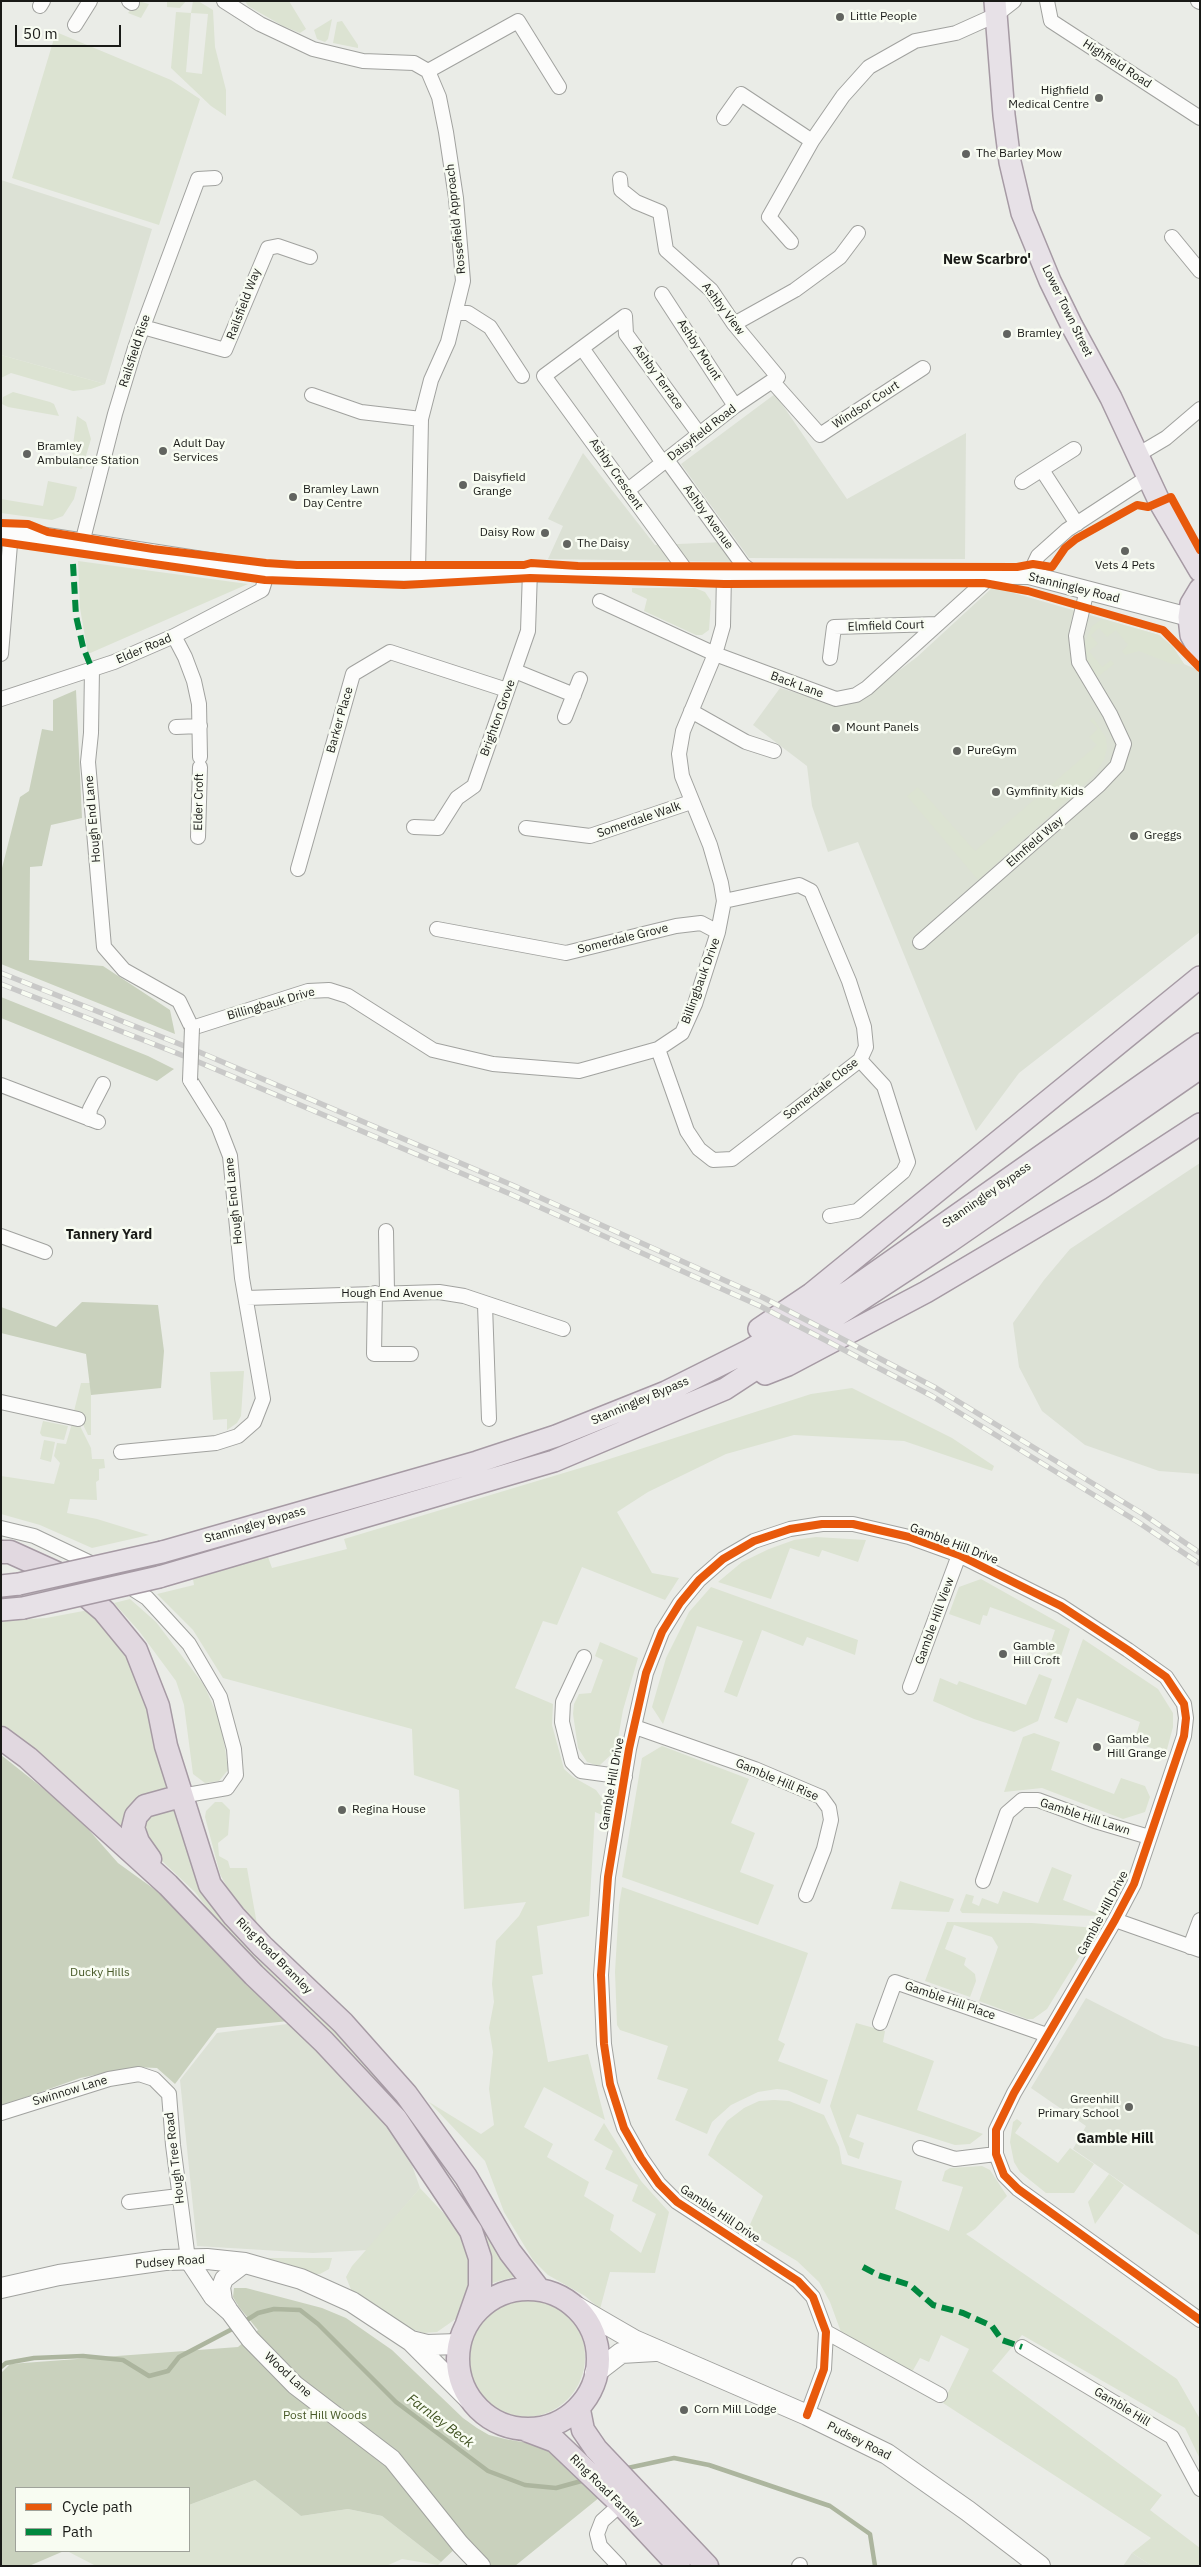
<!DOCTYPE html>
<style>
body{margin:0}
#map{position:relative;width:1201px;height:2567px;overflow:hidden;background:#eaece7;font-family:"IBM Plex Sans",sans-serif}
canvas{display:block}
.frame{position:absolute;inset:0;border:2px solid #191a17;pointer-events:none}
.legend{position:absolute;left:15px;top:2487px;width:175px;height:65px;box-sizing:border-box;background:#f8fcf2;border:1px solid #9fa29a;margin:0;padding:6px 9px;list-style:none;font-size:15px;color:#191a17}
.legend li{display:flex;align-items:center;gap:10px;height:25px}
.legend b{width:25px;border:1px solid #9fa29a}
.scale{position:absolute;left:15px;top:25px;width:106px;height:22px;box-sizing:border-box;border:2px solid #191a17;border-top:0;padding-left:6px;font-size:15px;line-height:18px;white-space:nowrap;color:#191a17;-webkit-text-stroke:4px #f8fcf2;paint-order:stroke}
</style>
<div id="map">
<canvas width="1201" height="2567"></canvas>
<div class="frame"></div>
<ul class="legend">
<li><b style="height:6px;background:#e8590c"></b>Cycle path</li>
<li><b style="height:6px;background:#00873e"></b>Path</li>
</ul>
<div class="scale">50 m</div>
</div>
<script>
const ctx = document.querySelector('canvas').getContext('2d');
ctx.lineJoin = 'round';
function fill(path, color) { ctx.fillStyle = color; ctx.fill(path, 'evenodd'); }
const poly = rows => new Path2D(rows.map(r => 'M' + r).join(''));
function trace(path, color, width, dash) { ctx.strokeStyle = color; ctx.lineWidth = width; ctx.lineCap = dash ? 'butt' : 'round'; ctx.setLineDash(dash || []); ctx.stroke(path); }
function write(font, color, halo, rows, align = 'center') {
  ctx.font = font + ' "IBM Plex Sans",sans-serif'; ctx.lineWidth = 5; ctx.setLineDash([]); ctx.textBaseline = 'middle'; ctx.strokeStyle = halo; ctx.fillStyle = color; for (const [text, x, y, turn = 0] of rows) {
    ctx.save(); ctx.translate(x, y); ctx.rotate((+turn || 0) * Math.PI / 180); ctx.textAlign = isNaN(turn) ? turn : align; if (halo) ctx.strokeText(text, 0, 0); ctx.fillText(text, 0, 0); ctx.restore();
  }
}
fill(poly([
 [1,180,152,229,105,384,1,355],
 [775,394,847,499,966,433,965,559,749,558,681,464],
 [583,453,655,545,724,542,739,562,548,559,563,526,548,519],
 [993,587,1159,635,1173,647,1184,664,1200,671,1200,932,1019,1073,976,1131,858,842,828,852,812,806,807,766,753,725,780,688,835,704,857,702,917,657],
 [1200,1163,1200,1474,1159,1471,1085,1445,1042,1411,1019,1367,1013,1323,1044,1280,1070,1249],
 [1086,1998,1164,2038,1200,2047,1200,2236,1073,2149,1086,2126,1031,2088],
 [295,2023,396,2119,420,2188,368,2250,313,2253,197,2246,180,2080,217,2033],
 [1132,2553,1152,2566,1123,2566]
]), '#dce1d5');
fill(poly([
 [138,1,149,4,141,18,128,13],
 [167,1,186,1,180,8,167,7],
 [193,1,198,1,213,10,215,47,226,90,226,116,211,106,171,68,176,12,191,13],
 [191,13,208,14,202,74,186,72],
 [245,1,289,1,306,29,300,33,283,26,248,6],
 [332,19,328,39,325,42,317,39,314,30],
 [342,21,358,45,358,48,333,43,337,22],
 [56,32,171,80,200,99,159,225,12,178],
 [1,355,105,384,91,389,73,391,11,373,1,378],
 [13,392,50,402,54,404,59,416,8,407,2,404,3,397],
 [77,416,86,422,91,439,82,469,70,466],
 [48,481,77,487,74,499,63,516,52,520,1,513,1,499,43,506],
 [78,561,248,584,88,654,80,608],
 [632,588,695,588,705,592,711,601,709,630,702,635,696,635,644,611,647,599,632,592],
 [1102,619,1159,635,1173,647,1184,664,1172,664,1139,651,1125,655,1122,651,1128,645,1116,630,1107,637,1099,628,1091,635,1098,644,1089,651,1102,667,1111,660,1114,664,1096,678,1087,660,1085,642,1092,626],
 [1093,718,1106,738,1107,748,1104,760,1093,776,978,880,907,796,918,787,975,851,1097,745,1089,737,1098,729,1090,720],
 [244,1371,241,1416,237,1423,227,1430,227,1419,213,1420,210,1372],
 [81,1383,91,1383,91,1435,88,1435,77,1412,74,1411],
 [852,1388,952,1438,994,1466,992,1471,904,1441,794,1435,726,1454,648,1492,617,1512,652,1573,679,1578,665,1600,582,1567,557,1625,543,1621,515,1688,553,1704,552,1725,564,1769,573,1777,596,1790,604,1801,602,1815,595,1812,589,1916,537,1926,543,1974,532,1976,548,2062,588,2054,605,2120,544,2087,524,2127,553,2144,547,2157,589,2182,584,2196,614,2215,610,2230,641,2253,656,2214,632,2201,638,2185,605,2169,613,2151,594,2140,604,2123,641,2181,669,2212,655,2273,610,2272,600,2309,585,2296,548,2275,533,2260,504,2212,485,2161,429,2102,481,2134,494,2125,489,2089,493,2052,489,2028,494,2002,492,1984,496,1941,519,1916,526,1902,464,1909,459,1790,414,1775,412,1729,223,1678,193,1630,157,1594,194,1585,193,1579,268,1557,272,1568,347,1549,344,1539,597,1463,811,1394],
 [73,1420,77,1420,91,1448,92,1459,104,1459,105,1468,99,1469,99,1480,96,1482,97,1500,70,1499,67,1513,97,1519,149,1535,92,1548,40,1525,1,1514,1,1476,54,1484,60,1463,54,1456,57,1443,66,1444],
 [43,1421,68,1426,64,1440,42,1436,40,1433],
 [44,1440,55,1442,51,1462,40,1459],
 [816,1537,866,1540,858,1562,822,1550,819,1557,790,1548,771,1599,718,1582,742,1562,769,1549,794,1540],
 [981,1579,1070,1629,1059,1662,1046,1657,1055,1630,990,1607,987,1616,983,1615,980,1625,949,1614,959,1587],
 [711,1587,858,1640,855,1655,807,1637,803,1646,762,1630,737,1697,724,1692,743,1641,697,1626,663,1724,652,1707,666,1658,689,1612],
 [130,1599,156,1622,204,1685,219,1719,225,1748,228,1770,219,1781,205,1783,193,1774,184,1705,176,1681,139,1631,114,1603],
 [94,1609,110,1628,137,1674,172,1791,129,1838,44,1759,1,1724,1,1621,46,1618],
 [1083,1639,1158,1689,1173,1713,1173,1727,1166,1753,1134,1742,1140,1722,1077,1698,1067,1723,1054,1718],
 [600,1642,638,1658,623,1710,616,1750,600,1765,596,1765,587,1762,578,1748,573,1714,574,1704,579,1694,591,1693,603,1660,595,1656],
 [1039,1674,1052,1679,1038,1721,1014,1732,974,1719,933,1701,940,1678,957,1685,959,1681,1026,1705],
 [1034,1733,1060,1742,1051,1770,1114,1794,1121,1778,1145,1786,1150,1797,1145,1812,1123,1819,1042,1788,1004,1792,1023,1737],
 [662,1746,749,1779,731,1823,755,1833,740,1872,774,1885,758,1925,622,1877,642,1758],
 [215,1802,222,1802,230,1810,228,1835,218,1843,219,1856,228,1861,230,1868,247,1868,258,1930,236,1904,220,1874,205,1817,206,1811],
 [174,1806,191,1853,380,2075,440,2157,439,2159,436,2159,394,2105,326,2027,222,1928,195,1892,145,1845,141,1829,151,1814],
 [1052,1867,1072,1875,1063,1900,1104,1916,962,1913,960,1910,966,1894,974,1896,972,1903,979,1906,982,1898,998,1904,1003,1891,1038,1903],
 [900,1881,954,1899,949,1912,891,1909],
 [622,1887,808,1953,778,2040,785,2044,778,2061,828,2080,820,2104,787,2090,777,2089,758,2092,731,2105,712,2122,707,2134,675,2120,688,2089,657,2079,668,2046,620,2030,617,2025,615,1972,619,1905],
 [947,1922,1032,1923,1097,1928,1047,2009,1033,2019,1027,2019,979,2001,998,1947,992,1937,954,1925,945,1949,966,1958,964,1965,975,1974,976,1981,970,1997,925,1981],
 [856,2023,885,2031,883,2042,934,2061,917,2110,983,2134,970,2144,955,2145,857,2114,849,2137,864,2143,859,2159,848,2155,830,2106],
 [774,2100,789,2101,824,2115,839,2147,842,2164,902,2181,895,2209,949,2231,963,2187,942,2181,945,2171,950,2168,982,2166,990,2170,1007,2196,975,2229,966,2234,1177,2379,1200,2419,1200,2459,1185,2428,1022,2335,992,2371,1162,2495,1150,2510,1200,2548,1200,2566,1152,2566,1132,2553,1151,2538,943,2403,969,2349,941,2335,929,2362,920,2358,912,2372,841,2332,830,2302,819,2282,797,2261,747,2231,763,2196,708,2155,717,2136,727,2121,744,2108,759,2101],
 [1017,2119,1022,2123,1015,2133,1058,2163,1070,2148,1094,2164,1074,2193,1046,2193,1020,2172,1014,2162,1010,2142,1013,2122],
 [1109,2174,1124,2185,1095,2224,1088,2202],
 [420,2188,464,2235,473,2272,467,2304,457,2318,437,2332,424,2333,403,2326,352,2292,346,2277,352,2266],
 [467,2192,517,2276,489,2284,476,2221,461,2195],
 [250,2258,332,2258,329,2269,320,2274,314,2274],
 '465 2357a60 60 0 1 1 120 0a60 60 0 1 1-120 0Z',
 [255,2480,301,2516,348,2509,382,2516,441,2562,438,2565,402,2559,386,2566,96,2566,67,2551,189,2551,189,2505]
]), '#dce3d2');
fill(poly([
 [76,690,82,818,51,825,42,866,30,867,29,960,103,966,170,1010,175,1034,1,964,1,872,20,797,29,791,42,729,53,731,53,700],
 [1,997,148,1056,174,1069,157,1081,1,1018],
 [82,1302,158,1305,164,1351,161,1388,91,1395,86,1354,1,1333,1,1307,56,1327],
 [1,1755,73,1812,118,1863,161,1894,247,1982,289,2021,217,2028,175,2084,157,2068,134,2067,80,2078,1,2106],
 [234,2288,246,2288,322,2308,346,2318,392,2350,463,2418,477,2428,489,2435,505,2439,545,2446,600,2497,515,2566,481,2566,460,2544,441,2562,382,2516,348,2509,301,2516,255,2480,189,2505,189,2488,16,2488,16,2551,64,2551,29,2566,1,2566,1,2373,10,2364,238,2347,258,2330,239,2307,233,2297]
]), '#c9d1bd');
trace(poly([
 [242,2323,258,2313,274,2309,300,2310,318,2324,396,2402,488,2471,525,2485,556,2488,585,2480],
 [1,2367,6,2363,34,2358,83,2356,123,2360,149,2376,168,2371,179,2357,236,2327],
 [623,2469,674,2458,709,2465,830,2506,870,2534,875,2566]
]), '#acb59e', 4.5);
const minor = poly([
 [129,1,132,3],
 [224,1,260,24,313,49,363,61,414,63,428,71],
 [1047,1,1051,21,1200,118],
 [1198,1,1200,2],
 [40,6,43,1],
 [75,25,90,1],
 [428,71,518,21,559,87],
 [724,118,741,94,812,141],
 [620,179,621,190,636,202,660,212,666,250,711,290,734,324,778,377,735,406,628,490],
 [1172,237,1200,271],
 [791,242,769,217,812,141,843,96,869,67,915,41,956,33,996,15,1014,1],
 [662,294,735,406],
 [455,313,468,313,490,327,522,376],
 [625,316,544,376,687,572],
 [625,316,626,334,699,434],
 [734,324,795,290,840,257,858,233],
 [143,327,225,350,268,248,278,246,310,257],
 [582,348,663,463],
 [772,381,820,435,923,368],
 [312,395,361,412,421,419],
 [1139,454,1166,438,1200,409],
 [667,460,743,565,752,572],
 [1042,470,1077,524],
 [1022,482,1074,449],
 [82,543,115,414,135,348,198,179,215,178],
 [418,572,421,419,431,380,448,342,463,281,456,198,446,132,439,97,428,71],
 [1029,575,1038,556,1067,530,1148,477],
 [600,601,715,654,836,699,856,695,867,688,993,574],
 [174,636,185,657,194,681,199,704,200,757],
 [1,654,11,532],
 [830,658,834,627,938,624],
 [92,669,91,733,88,762,104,947,124,970,179,1001,192,1028,308,991,329,990,348,996,433,1050,493,1064,579,1071,658,1049,682,1033,695,1004,718,932,724,901,721,883,710,845,682,776,679,754,683,731,715,654,723,626,724,573],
 [515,671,574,695],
 [1,699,114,662,174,636,262,590,268,571],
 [691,711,746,742,774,751],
 [565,717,580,679],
 [176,727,200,726],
 [414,827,438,828,457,798,474,786,528,631,530,571],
 [526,828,590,836,691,802],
 [198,837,200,767],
 [298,869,353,674,390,652,507,690],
 [437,929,566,953,676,926,701,923,718,932],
 [920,942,1099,785,1117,766,1124,744,1110,714,1079,662,1076,636,1087,590],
 [658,1049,687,1131,699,1149,713,1160,732,1159,860,1060,866,1047,864,1027,849,981,811,891,799,885,724,901],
 [1,1085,98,1122],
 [89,1119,90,1109,103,1084],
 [830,1216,857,1211,903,1172,908,1162,884,1086,860,1060],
 [386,1231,387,1292],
 [1,1236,45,1252],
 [375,1293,374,1354,411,1354],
 [246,1298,439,1292,464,1296,563,1329],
 [485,1305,489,1419],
 [1,1402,78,1419],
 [121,1452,216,1443,238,1436,254,1422,263,1399,242,1278,230,1156,218,1125,190,1080],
 [1,1528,34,1536,97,1566,147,1598,189,1644,220,1697,234,1749,236,1775,227,1788,181,1796],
 [584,1657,563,1702,562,1722,572,1762,581,1771,625,1777],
 [910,1687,959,1555],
 [635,1727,755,1769,821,1797,829,1808,831,1820,824,1849,806,1895],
 [983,1881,1007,1813,1022,1800,1038,1800,1095,1821,1149,1837],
 [1115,1920,1200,1950],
 [1190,1947,1200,1920],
 [880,2023,895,1982,1047,2035],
 [1,2113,109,2079,139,2074,154,2079,169,2094,173,2145,188,2259],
 [920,2148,955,2159,996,2154],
 [129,2202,179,2196],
 [826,2332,940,2395],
 [1022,2347,1172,2437,1200,2489],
 [807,2415,824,2369,826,2332,813,2297,798,2281,677,2202,659,2184,641,2158,624,2128,610,2084,604,2044,601,1975,608,1877,629,1749,646,1673,662,1632,680,1603,699,1580,723,1559,754,1541,790,1529,822,1524,853,1524,909,1537,959,1555,1061,1606,1128,1650,1166,1677,1184,1704,1186,1718,1184,1736,1134,1884,1115,1920,1014,2093,996,2130,996,2154,1004,2175,1018,2189,1200,2320],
 [619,2566,600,2546,597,2534,602,2521,621,2504],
 [799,2566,800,2565]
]);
const tertiary = poly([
 [1,530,268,571,1029,575,1189,617],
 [188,2259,213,2297,230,2312,250,2339,295,2385,392,2459,460,2544,481,2566],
 [228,2309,223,2301,221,2287,224,2279,245,2263]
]);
const secondary = poly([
 [1,2288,59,2275,165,2260,207,2259,245,2263,301,2279,352,2302,411,2341,469,2399],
 [577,2307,634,2340,807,2415,887,2454,968,2511,1040,2566],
 [411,2341,427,2345,458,2344],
 [595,2373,621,2353,655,2351]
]);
const primary = poly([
 [995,1,1004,115,1010,162,1022,213,1050,281,1072,326,1111,398,1160,503,1200,571],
 [1200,589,1191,604,1189,617,1191,635,1200,651],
 [759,1329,811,1294,1200,977],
 [765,1374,788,1365,926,1292,1100,1189,1200,1124],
 [162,1552,477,1462,556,1436,666,1392,748,1351,849,1291,1200,1044],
 [159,1577,554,1461,725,1389,949,1242,1200,1068],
 [1,1586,19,1584],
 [1,1610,23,1608]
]);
const trunk = poly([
 [1,1552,10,1552,63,1576,104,1611,136,1650,158,1706,166,1746,210,1885,234,1916,262,1946,343,2023,406,2094,466,2177,510,2252,537,2287],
 [1,1738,28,1758,168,1885,254,1975,324,2042,396,2119,471,2231,480,2258,480,2287,467,2324],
 [150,1859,138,1842,133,1828,136,1816,145,1806,181,1796],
 '458 2359a70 70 0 1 1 140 0a70 70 0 1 1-140 0Z',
 [579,2410,583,2430,596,2449,707,2566],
 [526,2430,555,2441,621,2504,679,2566]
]);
trace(minor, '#a1a29f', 16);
trace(tertiary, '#a1a29f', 20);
trace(secondary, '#a1a29f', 22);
trace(primary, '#a69aa4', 24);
trace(trunk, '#a69aa4', 25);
trace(minor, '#fcfcfb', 14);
trace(tertiary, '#fcfcfb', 18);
trace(secondary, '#fcfcfb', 20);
trace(primary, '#e7e1e7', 21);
trace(trunk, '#e1d8e0', 22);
const rail = poly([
 [1,973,192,1049,512,1185,764,1298,936,1388,1143,1514,1200,1553],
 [1,984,189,1058,508,1193,760,1306,932,1396,1138,1522,1200,1564]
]);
trace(rail, '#c9c9c8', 5.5);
trace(rail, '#f8fcf2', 4, [11]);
const minorBridge = poly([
 [190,1080,192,1028]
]);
const primaryBridge = poly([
 [19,1584,162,1552],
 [23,1608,159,1577]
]);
trace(minorBridge, '#a1a29f', 16, []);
trace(primaryBridge, '#a69aa4', 24, []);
trace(minorBridge, '#fcfcfb', 14);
trace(primaryBridge, '#e7e1e7', 21);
trace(poly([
 [73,564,76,616,83,647,92,669],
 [863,2267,878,2275,910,2285,933,2305,963,2313,992,2326,1002,2340,1022,2347]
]), '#00873e', 6, [12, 6]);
trace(poly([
 [1,523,28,524,48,532,153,549,266,563,297,565,524,565,531,563,578,566,1017,567,1033,564,1052,567,1065,548,1076,539,1137,505,1148,507,1171,497,1200,550],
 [1,542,265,580,404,585,530,578,724,584,984,583,1028,591,1163,630,1200,668],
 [807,2415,824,2369,826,2332,813,2297,798,2281,677,2202,659,2184,641,2158,624,2128,610,2084,604,2044,601,1975,608,1877,629,1749,646,1673,662,1632,680,1603,699,1580,723,1559,754,1541,790,1529,822,1524,853,1524,909,1537,959,1555,1061,1606,1128,1650,1166,1677,1184,1704,1186,1718,1184,1736,1134,1884,1115,1920,1014,2093,996,2130,996,2154,1004,2175,1018,2189,1200,2320]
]), '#e8590c', 8);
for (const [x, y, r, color] of [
 [840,17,5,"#626460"],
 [1099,98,5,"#626460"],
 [966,154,5,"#626460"],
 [1007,334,5,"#626460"],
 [163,451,5,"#626460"],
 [27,454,5,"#626460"],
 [463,485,5,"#626460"],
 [293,497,5,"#626460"],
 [545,533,5,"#626460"],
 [567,544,5,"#626460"],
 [1125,551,5,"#626460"],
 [836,728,5,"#626460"],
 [957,751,5,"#626460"],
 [996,792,5,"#626460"],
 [1134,836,5,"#626460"],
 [1003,1654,5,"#626460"],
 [1097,1747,5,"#626460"],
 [342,1810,5,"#626460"],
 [1129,2107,5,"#626460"],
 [684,2410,5,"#626460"]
]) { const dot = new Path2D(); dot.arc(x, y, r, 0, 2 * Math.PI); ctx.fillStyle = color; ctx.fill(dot); trace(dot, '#f8fcf2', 2); }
write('12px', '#191a17', '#f8fcf2', [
 ["Little People",850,17],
 ["Highfield",1089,91,"right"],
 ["Medical Centre",1089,105,"right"],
 ["The Barley Mow",976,154],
 ["Bramley",1017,334],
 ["Adult Day",173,444],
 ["Services",173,458],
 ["Bramley",37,447],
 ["Ambulance Station",37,461],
 ["Daisyfield",473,478],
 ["Grange",473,492],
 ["Bramley Lawn",303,490],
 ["Day Centre",303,504],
 ["Daisy Row",535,533,"right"],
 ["The Daisy",577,544],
 ["Vets 4 Pets",1125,566,"center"],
 ["Mount Panels",846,728],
 ["PureGym",967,751],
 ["Gymfinity Kids",1006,792],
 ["Greggs",1144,836],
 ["Gamble",1013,1647],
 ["Hill Croft",1013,1661],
 ["Gamble",1107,1740],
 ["Hill Grange",1107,1754],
 ["Regina House",352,1810],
 ["Greenhill",1119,2100,"right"],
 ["Primary School",1119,2114,"right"],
 ["Corn Mill Lodge",694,2410]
], 'left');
write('12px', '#191a17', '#f8fcf2', [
 ["Highfield Road",1117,64,33],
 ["Rossefield Approach",456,219,-96],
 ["Railsfield Way",244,304,-69],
 ["Ashby View",723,309,53],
 ["Lower Town Street",1067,311,64],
 ["Ashby Mount",699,350,57],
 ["Railsfield Rise",135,351,-72],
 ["Ashby Terrace",658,377,54],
 ["Windsor Court",866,405,-33],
 ["Daisyfield Road",702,433,-38],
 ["Ashby Crescent",616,474,55],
 ["Ashby Avenue",708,517,54],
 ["Stanningley Road",1074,588,14],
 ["Elmfield Court",886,626,-2],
 ["Elder Road",144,649,-23],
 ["Back Lane",797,685,20],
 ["Brighton Grove",498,718,-70],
 ["Barker Place",340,720,-74],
 ["Elder Croft",199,802,-89],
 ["Hough End Lane",93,819,-95],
 ["Somerdale Walk",639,820,-19],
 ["Elmfield Way",1035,842,-41],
 ["Somerdale Grove",623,939,-14],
 ["Billingbauk Drive",701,981,-70],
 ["Billingbauk Drive",271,1004,-16],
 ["Somerdale Close",821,1089,-38],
 ["Stanningley Bypass",987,1195,-35],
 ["Hough End Lane",234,1201,-96],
 ["Hough End Avenue",392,1294],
 ["Stanningley Bypass",640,1401,-23],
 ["Stanningley Bypass",255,1525,-16],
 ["Gamble Hill Drive",954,1544,21],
 ["Gamble Hill View",935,1621,-70],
 ["Gamble Hill Rise",777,1780,23],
 ["Gamble Hill Drive",612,1784,-80],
 ["Gamble Hill Lawn",1085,1817,18],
 ["Gamble Hill Drive",1103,1913,-62],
 ["Ring Road Bramley",274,1956,45],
 ["Gamble Hill Place",950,2001,19],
 ["Swinnow Lane",70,2091,-17],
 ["Hough Tree Road",175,2158,-97],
 ["Gamble Hill Drive",720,2214,34],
 ["Pudsey Road",170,2262,-4],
 ["Wood Lane",288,2375,43],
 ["Gamble Hill",1122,2407,31],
 ["Pudsey Road",859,2441,27],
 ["Ring Road Farnley",606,2491,45]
]);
write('12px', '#485a29', '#f8fcf2', [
 ["Ducky Hills",100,1973],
 ["Post Hill Woods",325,2416]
]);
write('bold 14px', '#191a17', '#f8fcf2', [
 ["New Scarbro'",987,260],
 ["Tannery Yard",109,1235],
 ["Gamble Hill",1115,2139]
]);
write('italic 14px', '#3f5120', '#f8fcf2', [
 ["Farnley Beck",440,2421,37]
]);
</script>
